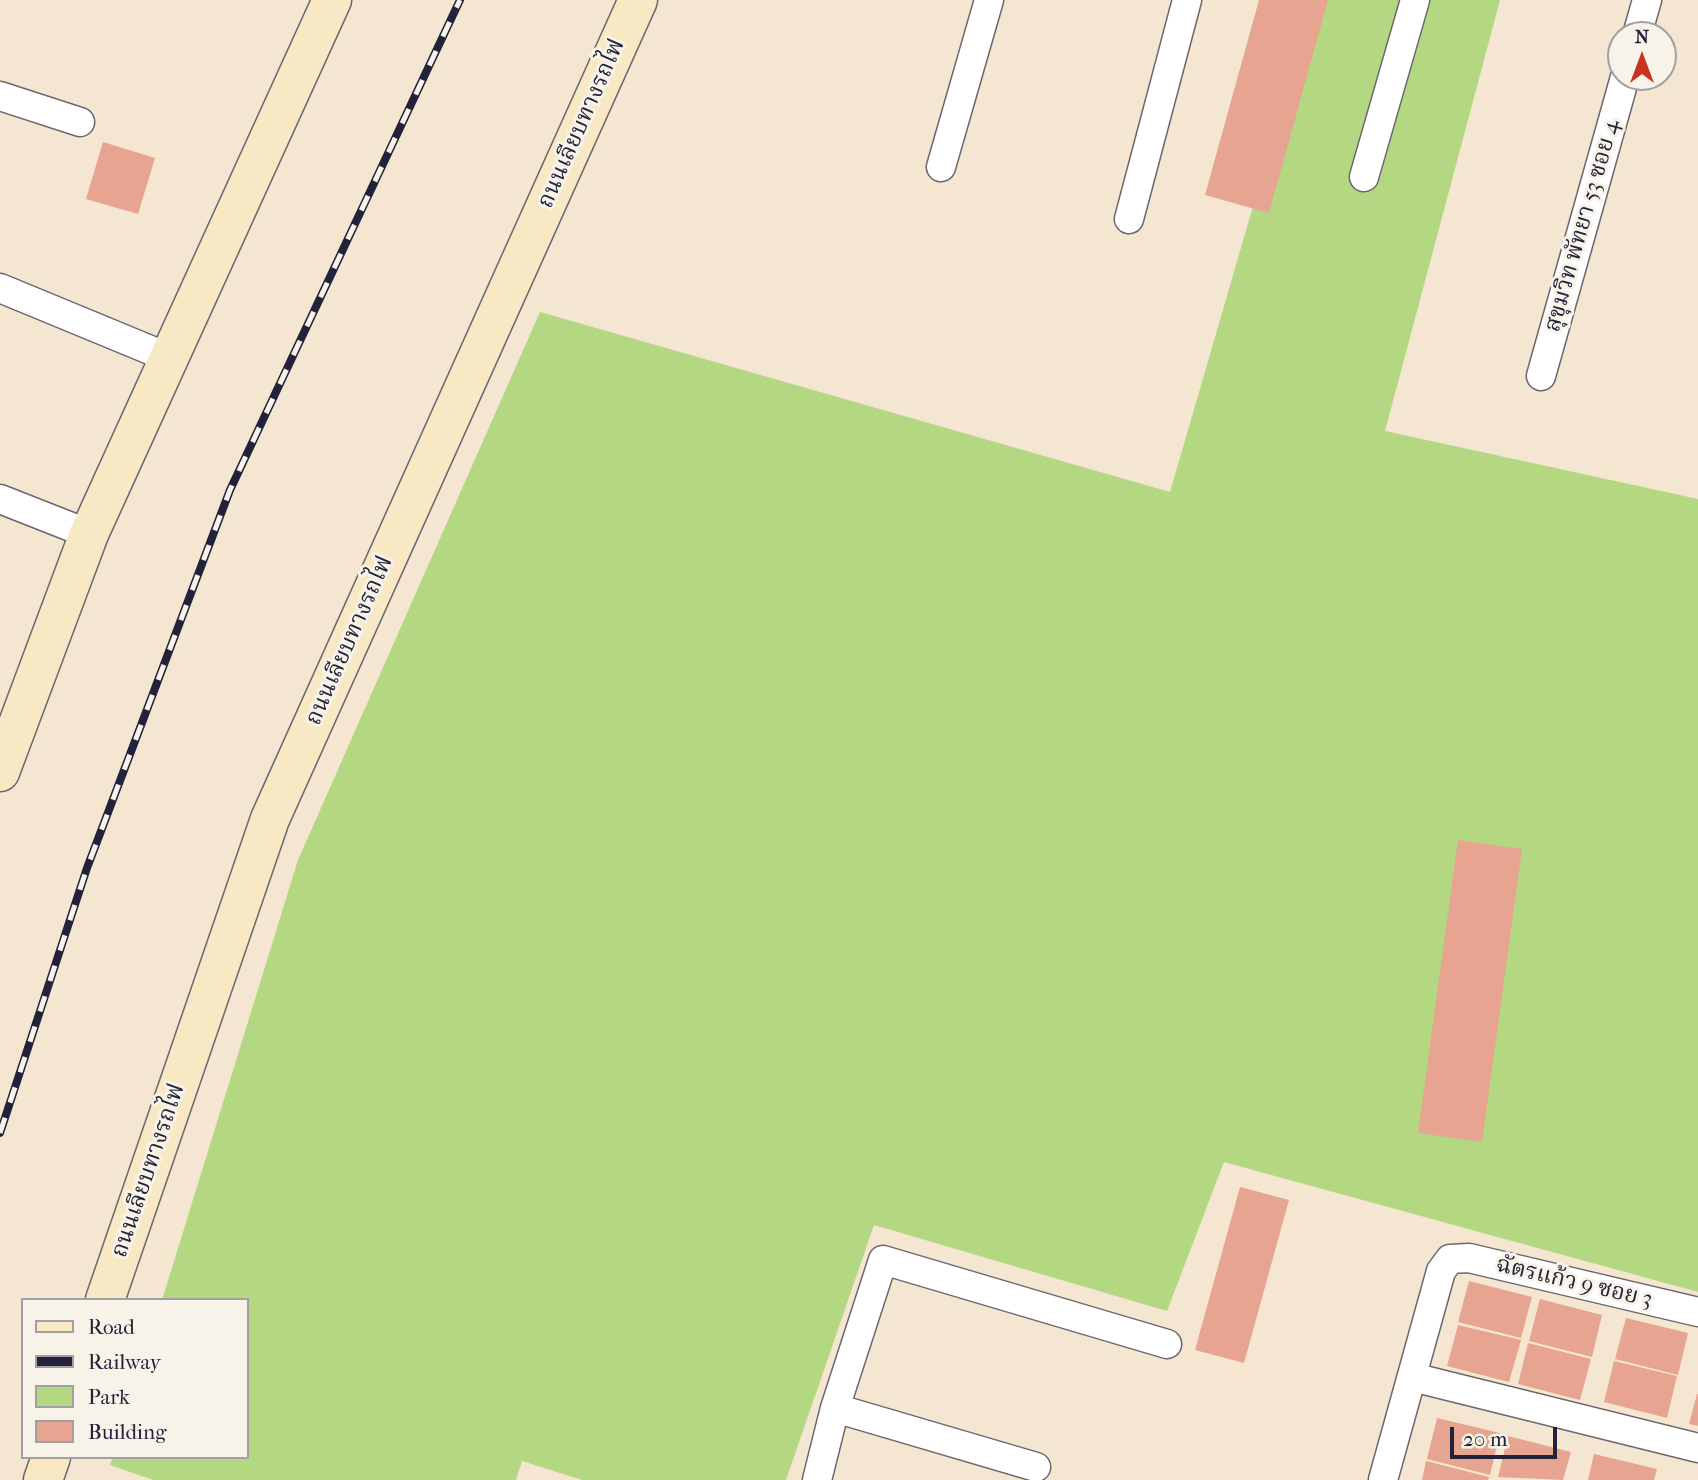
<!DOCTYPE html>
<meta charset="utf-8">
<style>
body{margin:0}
#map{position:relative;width:1698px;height:1480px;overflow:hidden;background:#f4e6d0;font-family:"IM FELL French Canon",serif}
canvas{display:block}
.legend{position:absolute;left:21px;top:1298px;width:228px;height:161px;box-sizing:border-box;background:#f7f3e8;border:2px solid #a29fa3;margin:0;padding:9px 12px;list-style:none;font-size:21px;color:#22223b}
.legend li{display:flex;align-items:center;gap:14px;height:35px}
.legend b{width:35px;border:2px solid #a29fa3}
.north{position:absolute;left:1607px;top:21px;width:70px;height:70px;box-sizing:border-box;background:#f7f3e8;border:2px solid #a29fa3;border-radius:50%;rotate:0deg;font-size:19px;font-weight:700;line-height:28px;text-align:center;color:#22223b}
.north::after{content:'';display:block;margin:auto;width:24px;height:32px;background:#c8321e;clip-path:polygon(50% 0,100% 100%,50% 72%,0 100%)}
.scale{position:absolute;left:1450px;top:1427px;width:107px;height:32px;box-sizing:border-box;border:4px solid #22223b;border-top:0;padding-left:9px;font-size:21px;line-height:24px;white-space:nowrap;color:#22223b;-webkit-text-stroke:5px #f7f3e8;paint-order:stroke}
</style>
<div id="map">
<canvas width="1698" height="1480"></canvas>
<ul class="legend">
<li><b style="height:9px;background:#f8e8c3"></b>Road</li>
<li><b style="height:9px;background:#22223b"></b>Railway</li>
<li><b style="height:19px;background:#b3d881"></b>Park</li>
<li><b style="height:19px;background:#e7a490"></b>Building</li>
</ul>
<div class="north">N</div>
<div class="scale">20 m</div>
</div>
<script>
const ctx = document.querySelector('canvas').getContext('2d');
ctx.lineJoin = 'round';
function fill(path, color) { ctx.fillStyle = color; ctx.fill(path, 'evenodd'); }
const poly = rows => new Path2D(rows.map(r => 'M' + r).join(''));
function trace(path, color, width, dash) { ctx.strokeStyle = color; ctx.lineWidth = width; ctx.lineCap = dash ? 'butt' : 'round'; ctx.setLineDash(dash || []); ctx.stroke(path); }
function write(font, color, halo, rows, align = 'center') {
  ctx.font = font + ' "IM FELL French Canon","Noto Serif Thai",serif'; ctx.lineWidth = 6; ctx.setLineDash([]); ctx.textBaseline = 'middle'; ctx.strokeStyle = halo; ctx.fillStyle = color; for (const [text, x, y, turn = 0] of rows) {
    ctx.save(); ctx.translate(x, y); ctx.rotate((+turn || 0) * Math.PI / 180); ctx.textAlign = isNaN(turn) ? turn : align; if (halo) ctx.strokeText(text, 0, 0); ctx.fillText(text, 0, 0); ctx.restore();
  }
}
fill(poly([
 [1313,0,1500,0,1385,431,1698,499,1698,1292,1224,1162,1167,1311,874,1225,786,1480,582,1480,522,1461,516,1480,153,1480,110,1465,113,1457,247,1457,247,1300,162,1300,298,860,540,312,1170,492]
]), '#b3d881');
fill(poly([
 [1259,0,1328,0,1269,213,1205,195],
 [103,142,155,158,138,214,86,199],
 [1458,840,1522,849,1482,1142,1418,1133],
 [1240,1187,1289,1200,1244,1363,1195,1350],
 [1469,1281,1532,1297,1521,1338,1458,1322],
 [1540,1299,1602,1315,1592,1357,1529,1341],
 [1626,1318,1688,1333,1678,1375,1615,1359],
 [1458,1325,1521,1340,1509,1382,1447,1366],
 [1528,1343,1591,1359,1580,1400,1518,1384],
 [1614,1361,1677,1376,1667,1418,1604,1402],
 [1697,1394,1698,1394,1698,1426,1689,1424],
 [1437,1418,1500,1433,1490,1475,1427,1459],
 [1508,1436,1571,1452,1563,1480,1498,1477],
 [1594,1454,1657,1469,1654,1480,1588,1480],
 [1426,1461,1489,1477,1488,1480,1422,1480]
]), '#e7a490');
const street = poly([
 [1637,35,1647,0],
 [0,96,80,122],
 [941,167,989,0],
 [1364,177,1415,0],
 [1129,219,1187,0],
 [0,288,167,357],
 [1541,376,1625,77],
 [0,499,89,534],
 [1412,1377,1698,1448],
 [835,1408,1036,1467],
 [817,1480,835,1408,883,1260,1167,1344],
 [1383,1480,1441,1271,1450,1259,1469,1258,1698,1312]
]);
const secondary = poly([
 [0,772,89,534,332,0],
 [105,1300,270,819,638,0],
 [43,1480,51,1457]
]);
trace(street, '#6c676f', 31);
trace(secondary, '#6c676f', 41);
trace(street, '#fff', 28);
trace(secondary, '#f8e8c3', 38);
const rail = poly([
 [0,1133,87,868,230,490,460,0]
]);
trace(rail, '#22223b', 8);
trace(rail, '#f7f3e8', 5, [16]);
write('23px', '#22223b', '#f7f3e8', [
 ["ถนนเลียบทางรถไฟ",582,124,-66],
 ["สุขุมวิท พัทยา 53 ซอย 4",1583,226,-74],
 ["ถนนเลียบทางรถไฟ",350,641,-66],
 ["ถนนเลียบทางรถไฟ",149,1171,-71],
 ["ฉัตรแก้ว 9 ซอย 3",1574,1283,13]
]);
</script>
